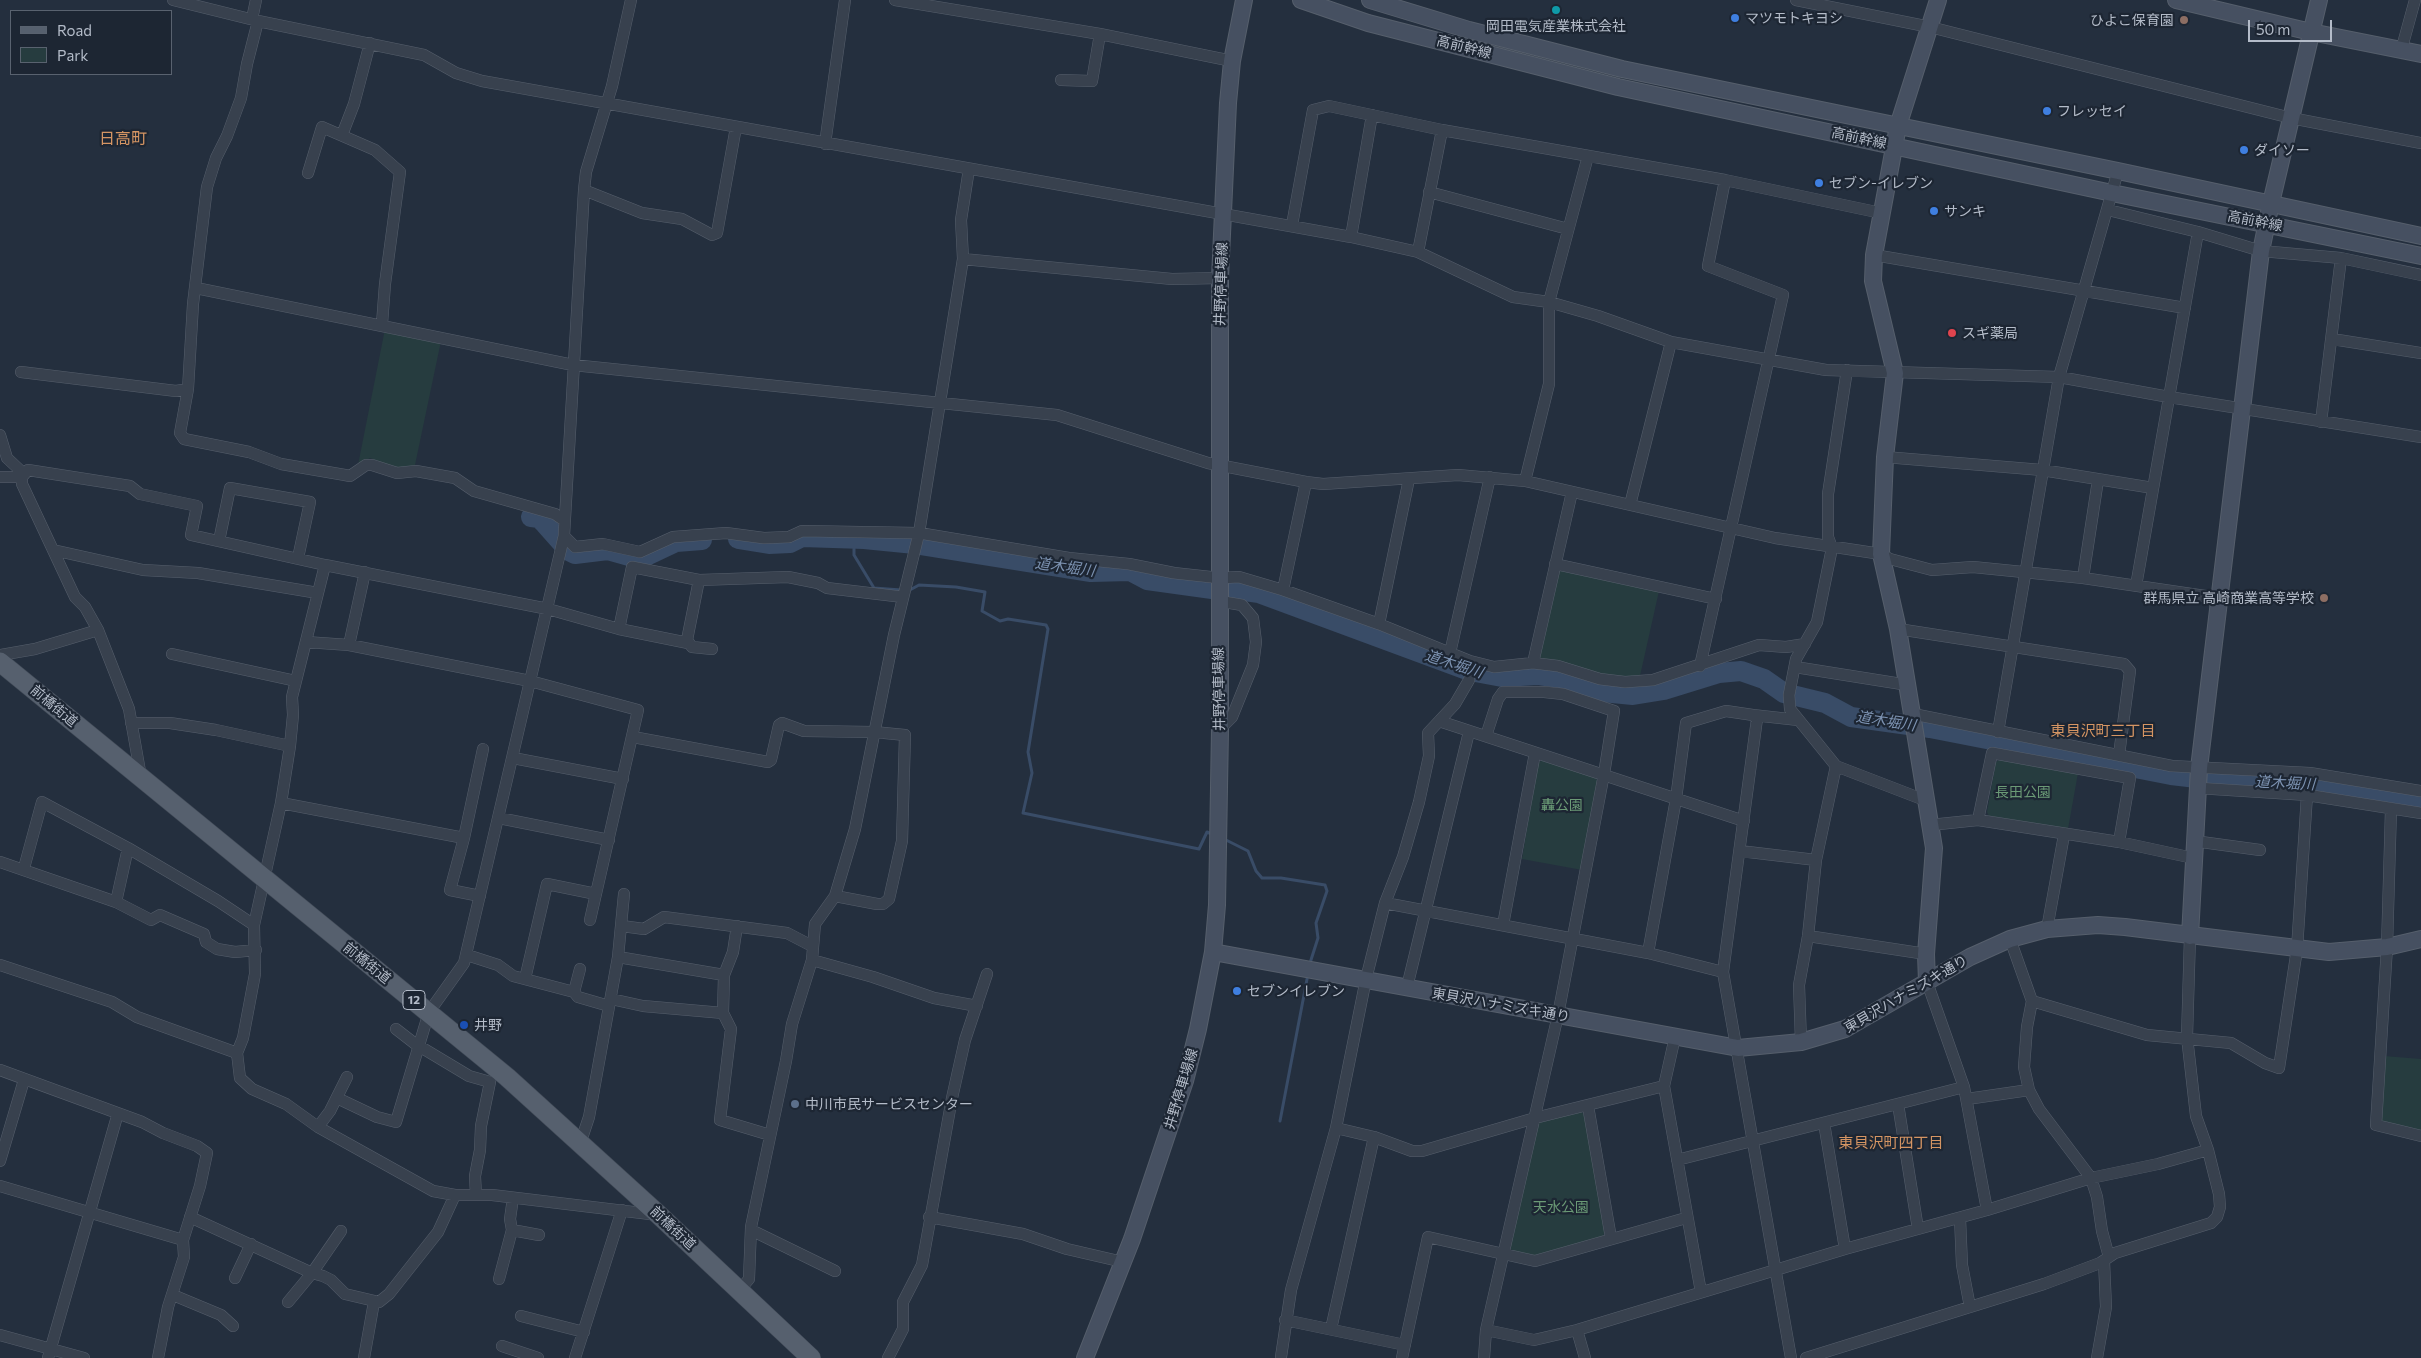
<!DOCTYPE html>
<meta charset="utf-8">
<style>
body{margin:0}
#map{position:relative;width:2421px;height:1358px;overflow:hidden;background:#242f3e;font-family:Commissioner,sans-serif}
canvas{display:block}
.legend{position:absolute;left:10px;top:10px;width:162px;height:65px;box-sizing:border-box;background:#1d2633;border:1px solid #59626f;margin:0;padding:6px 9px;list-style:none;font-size:15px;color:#b4bcc9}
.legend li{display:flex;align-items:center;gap:10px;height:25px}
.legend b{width:25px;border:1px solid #59626f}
.scale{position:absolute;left:2248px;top:20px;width:84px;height:22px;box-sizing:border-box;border:2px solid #b4bcc9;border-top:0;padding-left:6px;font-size:15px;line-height:18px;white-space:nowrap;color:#b4bcc9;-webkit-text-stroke:4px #1d2633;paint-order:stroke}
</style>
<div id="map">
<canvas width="2421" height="1358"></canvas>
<ul class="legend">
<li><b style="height:6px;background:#56606e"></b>Road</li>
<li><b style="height:14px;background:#263c3f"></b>Park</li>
</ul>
<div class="scale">50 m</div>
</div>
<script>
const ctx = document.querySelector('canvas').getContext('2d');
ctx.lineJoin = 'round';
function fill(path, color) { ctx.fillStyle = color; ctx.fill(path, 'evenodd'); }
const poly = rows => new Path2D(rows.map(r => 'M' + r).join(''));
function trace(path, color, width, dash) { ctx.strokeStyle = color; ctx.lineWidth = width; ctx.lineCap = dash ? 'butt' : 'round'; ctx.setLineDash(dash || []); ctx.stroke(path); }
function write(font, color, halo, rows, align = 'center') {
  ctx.font = font + ' Commissioner,"Noto Sans JP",sans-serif'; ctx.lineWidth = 4.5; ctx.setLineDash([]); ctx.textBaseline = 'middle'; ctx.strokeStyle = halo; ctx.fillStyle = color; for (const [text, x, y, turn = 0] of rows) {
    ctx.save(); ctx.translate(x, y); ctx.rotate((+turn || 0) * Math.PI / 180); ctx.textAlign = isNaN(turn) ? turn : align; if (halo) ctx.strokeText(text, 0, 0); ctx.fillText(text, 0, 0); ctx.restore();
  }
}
fill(poly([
 [385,329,441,341,415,465,398,469,370,458,358,465],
 [1563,570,1659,591,1640,676,1626,679,1541,660,1538,655,1557,573],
 [2001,759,2078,773,2068,829,1989,816,1987,812,1996,762],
 [1543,760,1595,777,1598,782,1582,870,1522,859,1538,763],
 [2384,1056,2421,1059,2421,1131,2381,1121],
 [1581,1112,1585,1115,1605,1232,1602,1237,1533,1256,1512,1251,1510,1248,1538,1124,1542,1120]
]), '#263c3f');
trace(poly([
 [854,539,854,555,874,588,901,590],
 [908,591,919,585,956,587,985,592,982,611,1000,621,1008,619,1046,625,1048,629,1028,752,1032,773,1023,813,1199,849,1207,832,1214,835],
 [1224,839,1248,851,1256,871,1262,878,1281,878,1325,885,1327,891,1316,923,1318,938,1310,963],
 [1280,1121,1308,974]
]), '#394c67', 3);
trace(poly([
 [531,517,539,518,545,524,569,551,575,554,608,550,640,559,676,542,702,540],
 [738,539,769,544,790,543,802,537,864,539,915,544,1091,572,1130,571,1147,580,1212,589,1230,589,1259,593,1470,671,1502,677,1538,675,1561,678,1602,692,1633,695,1664,690,1719,673,1741,671,1764,679,1784,693,1825,703,1851,717,1930,728,2171,775,2214,780,2309,783,2421,802]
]), '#394c67', 20);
const street = poly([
 [173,0,258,21,424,55,456,73,482,81,1351,237,1418,252,1513,297,1549,302,1598,316,1671,342,1826,370,2059,377,2169,397,2421,437],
 [631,0,612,86,586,172,584,190,564,536,575,547,603,544,640,552,673,537,726,533,764,538,789,537,802,531,919,533,1069,558,1129,564,1174,573,1220,578,1239,577,1283,590,1379,624,1470,661,1494,667,1533,663,1558,666,1600,679,1625,682,1653,680,1759,645,1786,647,1805,644],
 [895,0,1100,34,1232,61],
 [1796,0,1930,27,2291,118,2421,143],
 [252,19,256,0],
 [258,21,247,64,241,98,227,136,216,158,207,187,193,304,188,389,180,433,184,439,249,452,281,464,345,475,350,476,366,465,372,465,397,473,416,471,455,478,474,491,555,514,565,521],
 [2401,51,2415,0],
 [1061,80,1092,81,1100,34],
 [342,135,354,104,370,43],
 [825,144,845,0],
 [308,173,322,127,375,150,400,172,385,284,382,324],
 [584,190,642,213,682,219,712,235,717,233,736,127],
 [1429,192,1568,229],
 [2108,210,2198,232,2261,251,2341,258,2421,275],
 [1292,225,1313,110,1329,106,1442,130,1725,180,1881,213],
 [1351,237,1372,115],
 [1418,252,1442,130],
 [1874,255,2185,308],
 [963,259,1172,279,1220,278],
 [196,288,573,365,1057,415,1208,463,1306,482,1323,484,1458,475,1525,481,1775,538,1881,554,1890,559,1932,570,1973,567,2083,578,2219,598],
 [2332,339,2421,353],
 [1847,370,1828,494,1828,537,1832,548,1817,622,1796,659,1789,695,1790,709,1836,766,1927,801],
 [21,372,176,391,188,389],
 [2321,422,2341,258],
 [0,435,7,458,24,474],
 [1885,457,2042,470,2153,488],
 [0,477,22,477],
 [1525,481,1549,384,1549,302,1588,156],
 [1630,505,1671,342],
 [219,541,230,488,310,502,298,558],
 [53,550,143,570,198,573,318,593],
 [1555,564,1716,599],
 [325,565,292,697,293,715,290,746,281,803,254,925,255,974,243,1038,237,1053,240,1078,252,1089,286,1104,318,1127,433,1191,455,1195,492,1195,658,1215],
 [2083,578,2098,480],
 [699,580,687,640,692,647,712,649],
 [2136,586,2198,232],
 [1283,590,1306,482],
 [1218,601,1242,605,1253,618,1256,642,1253,665,1232,717,1220,729],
 [1379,624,1409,479],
 [619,629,632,567,699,580,788,577,818,583,827,588,903,597],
 [1898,629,2124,664,2130,671,2119,755],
 [306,642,349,645,530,681,638,710,590,920],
 [349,645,365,572],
 [1450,653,1490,477],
 [172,654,296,681],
 [0,655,35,649,98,630],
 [1533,663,1572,492],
 [1700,666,1783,295,1708,266,1725,180],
 [1795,667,1908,685],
 [1913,714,2172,766,2310,773,2421,791],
 [1753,715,1798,720],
 [1439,721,1744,821],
 [131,723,170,723,216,730,290,746],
 [1998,732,2059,377,2118,171],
 [633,737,768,762,771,760,779,725,782,723,804,731,874,732,905,735,902,841,889,899,883,904,877,904,835,896],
 [513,758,623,779],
 [141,777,129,709,98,630,85,607,75,597,22,484,22,477,28,470,130,486,140,494,197,506,191,535,325,565,548,609,619,629,688,643],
 [2197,788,2307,795,2421,813],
 [281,803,464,838,483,749],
 [2391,809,2387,947,2376,1125,2421,1136],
 [499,818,609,840],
 [1978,820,1992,753,2130,778,2119,842],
 [1930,825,1978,820,2119,842,2193,858],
 [464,838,450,890,480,896],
 [2194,841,2260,850],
 [1740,851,1816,860],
 [0,862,116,902,151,920,160,915,204,934,206,942,217,949,235,952,256,950],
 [24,868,42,802,128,848,218,901,254,925],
 [116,902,128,848],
 [1385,903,1648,953,1723,972],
 [1503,925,1535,753],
 [622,926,644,929,664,917,787,933,812,946],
 [737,926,733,952,724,975,723,1013,731,1029,720,1120,770,1135],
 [2047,929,2064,835],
 [1808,936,1926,954],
 [2010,939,2032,1001,2027,1027,2024,1067,2029,1090,2039,1109,2091,1178,2097,1197,2102,1231,2109,1257],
 [1648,953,1676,799,1686,723,1726,711,1753,715,1757,719,1723,972,1791,1358],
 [467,955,498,965,513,976,574,992,580,969],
 [618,957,724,975],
 [812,960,873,977,934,998,977,1006],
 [0,965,112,1002,137,1017,237,1053],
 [525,979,547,884,596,894],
 [1927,982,1964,1087,1987,1210],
 [1407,987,1469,732],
 [574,992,578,997,609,1006],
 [611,999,643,1006,723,1013],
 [2032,1001,2147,1035,2231,1043,2265,1063,2279,1068,2297,949,2307,795],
 [396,1029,414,1043,469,1076,490,1082,481,1126,480,1150,475,1176,476,1195],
 [1675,1037,1664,1086,1701,1292],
 [1801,1042,1799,985,1808,936,1816,860,1836,766],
 [0,1070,142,1122,163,1133,197,1146,207,1153,200,1186,183,1240,184,1257,168,1307,158,1358],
 [337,1098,377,1117,396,1122,429,1012,464,963,564,536],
 [1967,1099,2029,1090],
 [1898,1104,1918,1229],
 [1588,1106,1611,1238],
 [1824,1123,1845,1249],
 [318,1127,330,1111,347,1077],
 [1336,1128,1374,1137,1412,1151,1422,1151,1535,1118,1664,1086],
 [580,1144,589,1117,618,957,624,894],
 [1677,1160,1964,1087],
 [0,1161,24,1080],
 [0,1186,183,1240],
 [190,1217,312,1273,323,1276,331,1280,345,1294,379,1302,389,1294,438,1232,455,1195],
 [929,1217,1023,1234,1067,1249,1123,1262],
 [1960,1218,1962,1265,1970,1307],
 [512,1230,539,1235],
 [751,1230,835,1271],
 [235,1278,251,1244],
 [499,1279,512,1230,510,1219,513,1198],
 [739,1291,749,1279,751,1227,786,1061,792,1024,812,960,815,924,835,896,855,829,894,635,919,533,963,259,961,220,969,169],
 [173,1295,221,1315,233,1326],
 [288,1302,312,1273,341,1231],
 [521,1316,584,1332],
 [1285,1320,1405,1345],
 [1331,1329,1374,1137],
 [1486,1330,1534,1340,1577,1330,1845,1249,1987,1210,2091,1178,2158,1164,2208,1150],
 [1577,1330,1585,1358],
 [0,1335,84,1358],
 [502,1346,538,1358],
 [1281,1357,1291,1290,1336,1128,1366,979,1385,903,1403,857,1419,802,1429,756,1428,733,1455,704,1469,680],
 [48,1358,118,1113],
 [364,1358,374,1302],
 [575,1358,622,1210],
 [888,1358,903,1329,903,1302,922,1265,952,1098,965,1040,987,974],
 [1402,1358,1428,1237,1535,1261,1686,1218],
 [1484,1358,1486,1330,1558,1015,1604,774,1614,711,1563,694,1544,692,1503,692,1498,699,1486,736],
 [1806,1358,2044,1284,2100,1263,2115,1253,2211,1223,2217,1217,2220,1207,2219,1194,2208,1150,2196,1116,2187,1037,2190,936],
 [2097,1358,2106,1307,2104,1261]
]);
const secondary = poly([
 [1301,0,1368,23,1618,87,2112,193,2421,256],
 [1370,0,1469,30,1622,69,2118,171,2421,236],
 [2176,0,2311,32,2421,54],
 [2190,936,2199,768,2261,251,2271,203,2319,0],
 [1213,952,1738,1048,1801,1042,1845,1029,1970,957,2010,939,2047,929,2098,925,2125,927,2329,952,2387,947,2421,939],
 [1927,982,1926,954,1934,848,1898,629,1881,554,1885,457,1895,373,1873,281,1874,255,1898,126,1938,0],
 [1085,1358,1132,1239,1185,1081,1198,1029,1213,952,1217,905,1220,729,1220,278,1228,103,1232,61,1244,0]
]);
const primary = poly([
 [0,662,507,1077,659,1215,811,1358]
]);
trace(street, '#565f6c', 12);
trace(secondary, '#565f6c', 18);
trace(primary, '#414a57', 20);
trace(street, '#38414e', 11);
trace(secondary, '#465061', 16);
trace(primary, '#56606e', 19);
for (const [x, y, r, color] of [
 [1556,10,5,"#0f9aa8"],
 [1735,18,5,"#3f7fe0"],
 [2184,20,5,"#8d6e63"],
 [2047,111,5,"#3f7fe0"],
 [2244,150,5,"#3f7fe0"],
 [1819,183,5,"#3f7fe0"],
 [1934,211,5,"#3f7fe0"],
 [1952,333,5,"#e0444e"],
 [2324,598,5,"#8d6e63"],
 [1237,991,5,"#3f7fe0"],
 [464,1025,5,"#1a4fb4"],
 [795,1104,5,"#5c6f8a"]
]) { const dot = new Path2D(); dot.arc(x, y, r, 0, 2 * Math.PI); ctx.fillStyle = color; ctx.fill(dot); trace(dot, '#1d2633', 2); }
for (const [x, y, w] of [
 [414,1000,22]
]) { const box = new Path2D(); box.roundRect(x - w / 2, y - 9.5, w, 19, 4); ctx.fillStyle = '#1d2633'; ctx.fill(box); trace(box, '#b4bcc9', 1); }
write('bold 12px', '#b4bcc9', null, [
 ["12",414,1000]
]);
write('14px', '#b4bcc9', '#1d2633', [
 ["マツモトキヨシ",1745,18],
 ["ひよこ保育園",2174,20,"right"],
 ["岡田電気産業株式会社",1556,26,"center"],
 ["フレッセイ",2057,111],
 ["ダイソー",2254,150],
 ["セブン-イレブン",1829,183],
 ["サンキ",1944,211],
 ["スギ薬局",1962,333],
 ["群馬県立 高崎商業高等学校",2314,598,"right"],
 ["セブンイレブン",1247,991],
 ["井野",474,1025],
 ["中川市民サービスセンター",805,1104]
], 'left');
write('14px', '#b4bcc9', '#1d2633', [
 ["高前幹線",1464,47,14],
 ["高前幹線",1859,138,12],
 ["高前幹線",2255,221,11],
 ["井野停車場線",1221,284,-88],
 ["井野停車場線",1219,689,-91],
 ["前橋街道",54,706,40],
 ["前橋街道",367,963,39],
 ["東貝沢ハナミズキ通り",1906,994,-30],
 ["東貝沢ハナミズキ通り",1501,1005,10],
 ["井野停車場線",1181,1089,-73],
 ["前橋街道",673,1228,43]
]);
write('14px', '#6b9a76', '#1d2633', [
 ["長田公園",2023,792],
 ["轟公園",1562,805],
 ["天水公園",1561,1207]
]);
write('italic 15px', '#7c92b1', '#1d2633', [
 ["道木堀川",1065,567,8],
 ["道木堀川",1454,664,18],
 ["道木堀川",1886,721,9],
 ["道木堀川",2285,783,3]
]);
write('15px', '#d59563', '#1d2633', [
 ["東貝沢町三丁目",2103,731],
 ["東貝沢町四丁目",1891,1143]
]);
write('16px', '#d59563', '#1d2633', [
 ["日高町",123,139]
]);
</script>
